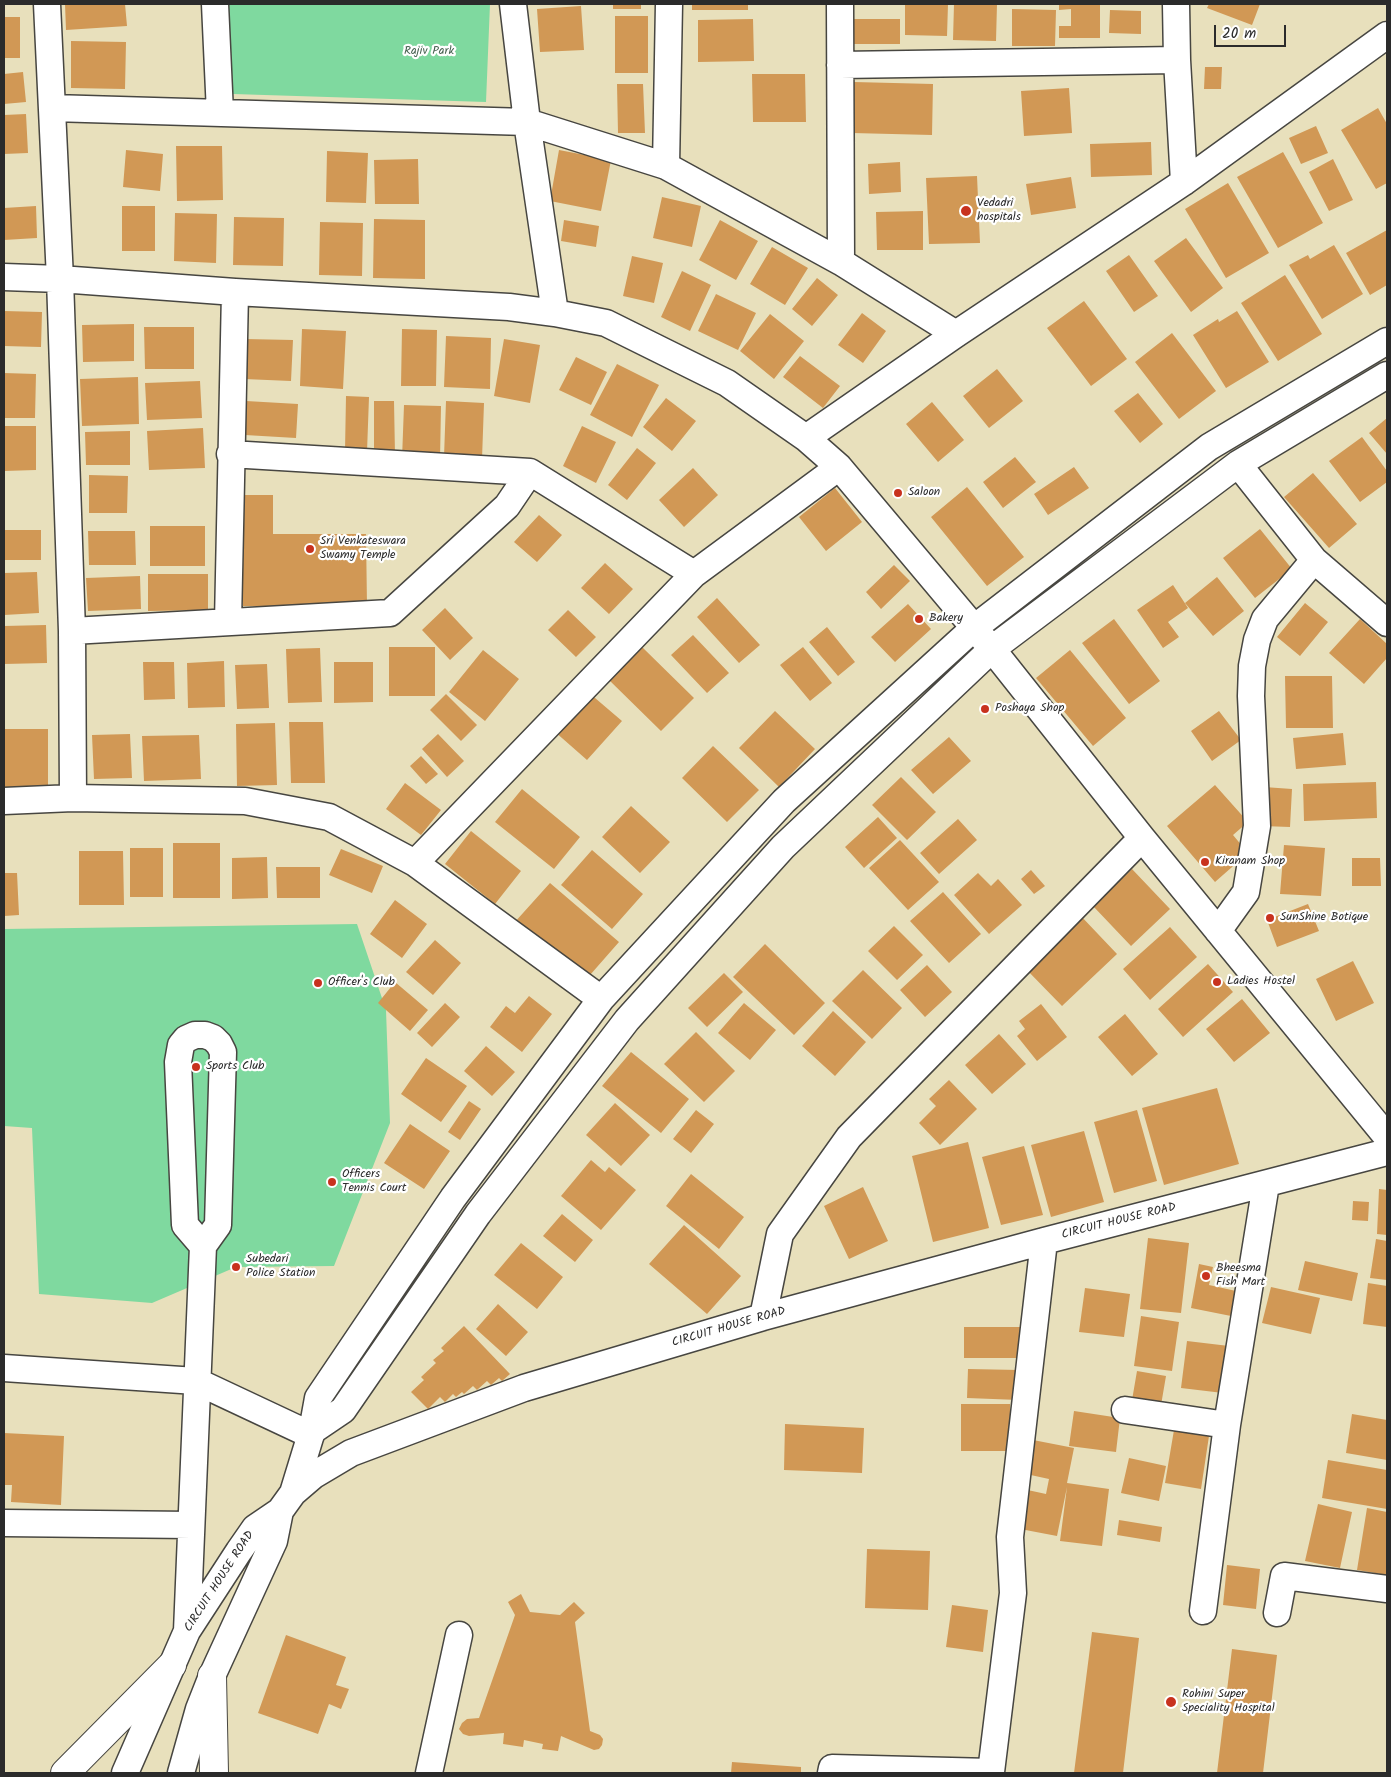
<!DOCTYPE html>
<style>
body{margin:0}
#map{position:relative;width:1391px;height:1777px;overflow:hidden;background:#e8e0bc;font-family:Kalam,sans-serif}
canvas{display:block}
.frame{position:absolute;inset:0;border:5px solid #2b2b2b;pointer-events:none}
.scale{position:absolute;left:1214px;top:25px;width:72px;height:22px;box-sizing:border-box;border:2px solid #2b2b2b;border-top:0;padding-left:6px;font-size:15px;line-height:18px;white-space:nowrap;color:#2b2b2b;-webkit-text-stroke:4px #fff;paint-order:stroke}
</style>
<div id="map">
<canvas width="1391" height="1777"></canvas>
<div class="frame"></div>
<div class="scale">20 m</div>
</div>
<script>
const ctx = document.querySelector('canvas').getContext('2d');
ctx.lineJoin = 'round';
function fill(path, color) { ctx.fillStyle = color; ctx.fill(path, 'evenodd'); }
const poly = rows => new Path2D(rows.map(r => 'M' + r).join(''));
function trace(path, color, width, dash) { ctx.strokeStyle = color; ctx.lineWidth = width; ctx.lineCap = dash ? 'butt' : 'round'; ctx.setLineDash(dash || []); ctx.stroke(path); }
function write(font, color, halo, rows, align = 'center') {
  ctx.font = font + ' Kalam,sans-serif'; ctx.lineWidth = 4.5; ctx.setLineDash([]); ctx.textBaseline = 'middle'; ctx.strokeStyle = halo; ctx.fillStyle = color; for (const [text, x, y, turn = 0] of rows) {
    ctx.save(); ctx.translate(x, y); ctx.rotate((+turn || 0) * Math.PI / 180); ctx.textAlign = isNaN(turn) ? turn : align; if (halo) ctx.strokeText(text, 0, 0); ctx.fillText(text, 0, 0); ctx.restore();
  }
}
fill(poly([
 [226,4,490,4,486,102,233,94],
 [357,924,386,1010,390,1123,334,1266,236,1267,152,1303,39,1294,32,1128,4,1126,4,929]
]), '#7fd99f');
fill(poly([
 [65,4,125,4,127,26,66,30],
 [613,4,641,4,641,9,613,9],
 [692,4,748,4,748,10,692,10],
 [905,4,948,4,947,36,905,35],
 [954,4,997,4,996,41,953,40],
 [1059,4,1100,4,1100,38,1059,38,1059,26,1071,26,1071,9,1059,10],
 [1209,4,1260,4,1252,25,1207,8],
 [581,6,584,50,540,52,537,9],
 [1012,9,1056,10,1055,46,1012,46],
 [1110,10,1141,11,1141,34,1109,33],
 [615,16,648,16,648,73,615,73],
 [4,17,20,17,20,58,4,58],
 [753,19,754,61,698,62,698,20],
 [851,19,900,19,900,44,851,44],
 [71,41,126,42,125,89,71,88],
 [1205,67,1222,67,1221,89,1204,89],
 [23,72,26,102,4,104,4,74],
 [752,74,805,74,806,122,753,122],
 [854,82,933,84,932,135,852,133],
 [617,84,643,84,645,133,618,133],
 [1069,88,1072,133,1024,136,1021,91],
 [1378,108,1387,124,1387,183,1376,189,1341,130],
 [26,114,28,153,4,154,4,115],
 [1316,126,1328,153,1301,164,1289,138],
 [1151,142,1152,175,1091,177,1090,144],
 [176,146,222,146,223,200,177,201],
 [126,150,163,154,160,191,123,187],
 [559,150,611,160,601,211,550,201],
 [327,151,368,153,366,203,326,202],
 [1283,152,1323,223,1278,248,1237,177],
 [418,159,419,204,375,204,374,160],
 [1333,159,1353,200,1329,211,1309,172],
 [900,162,901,192,869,194,868,164],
 [977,176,980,243,929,244,926,178],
 [1071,177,1076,208,1031,215,1026,184],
 [1228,183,1269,253,1226,278,1185,209],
 [662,197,701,206,692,247,653,238],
 [36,206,37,238,4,240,4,208],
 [122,206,155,206,155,251,122,251],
 [923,211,923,250,877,250,876,212],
 [175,213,217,214,216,263,174,261],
 [234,217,284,218,283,266,233,265],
 [374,219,425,220,425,279,373,278],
 [564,220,599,226,596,247,561,241],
 [720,220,758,241,736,280,699,260],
 [320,222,363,223,362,276,319,275],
 [1387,230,1387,285,1370,295,1346,253],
 [1186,238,1223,288,1191,312,1154,261],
 [1334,245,1363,294,1322,319,1289,265,1308,255,1310,259],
 [772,247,808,268,785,305,750,284],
 [1129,255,1158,296,1134,312,1106,271],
 [632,256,663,263,654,303,623,296],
 [682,271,711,285,690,331,661,317],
 [1285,275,1322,334,1278,361,1241,303],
 [817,278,838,295,812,326,792,309],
 [716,294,756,313,738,350,698,331],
 [1084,301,1127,359,1091,386,1047,328],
 [4,311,42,312,41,347,4,346],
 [1237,311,1269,362,1226,388,1193,335,1218,319,1219,322],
 [862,313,886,331,863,363,838,345],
 [770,314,804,341,774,379,740,351],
 [134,324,134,361,83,362,82,325],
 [144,327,194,327,194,369,145,369],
 [302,329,346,331,343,389,300,386],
 [402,329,437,330,436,386,401,386],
 [1172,333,1216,391,1179,419,1135,362],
 [446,336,491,338,490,389,444,387],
 [245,339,293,340,291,381,244,379],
 [504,339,540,345,530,403,494,396],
 [800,356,840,386,823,408,783,377],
 [576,357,607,372,591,405,559,390],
 [617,364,659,385,632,437,590,415],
 [997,369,1023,401,989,428,963,396],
 [4,373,36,374,35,418,4,418],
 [138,377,139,424,82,426,80,379],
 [200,381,202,418,147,420,145,383],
 [1138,393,1163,424,1140,443,1114,411],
 [346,396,369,397,367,452,345,451],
 [666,398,696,421,672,451,643,427],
 [246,401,298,404,296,438,245,435],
 [374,401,394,401,395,455,374,455],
 [446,401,484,403,482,459,444,457],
 [932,402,964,440,938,462,906,424],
 [404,405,441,406,440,460,402,459],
 [1387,418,1387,454,1369,433],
 [4,426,36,426,36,470,4,471],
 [582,426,616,442,596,483,563,466],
 [203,428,205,468,149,470,147,431],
 [130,431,130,465,86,465,85,432],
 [1362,437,1387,471,1387,482,1360,502,1329,461],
 [637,448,656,463,627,500,608,485],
 [1015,457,1036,482,1003,508,983,482],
 [1074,467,1089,488,1048,515,1034,494],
 [693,468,718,495,684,527,659,500],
 [1313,473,1357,524,1329,548,1284,497],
 [89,475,128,476,127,513,89,513],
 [967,487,1024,557,987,586,931,517],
 [835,488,862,522,826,551,799,517],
 [243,495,273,495,273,534,366,534,367,606,243,606],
 [539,515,562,535,537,562,514,542],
 [150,526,205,526,205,566,150,566],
 [1260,529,1292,569,1255,598,1223,558],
 [4,530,41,530,41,560,4,560],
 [88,531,135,531,136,565,89,565],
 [605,563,633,589,609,614,581,588],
 [894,565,910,581,881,609,866,592],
 [37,572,39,613,4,615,4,573],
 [148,574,208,574,208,610,148,611],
 [140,576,141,609,88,611,86,578],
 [1217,577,1244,611,1213,636,1185,603],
 [1173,585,1188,608,1168,622,1179,637,1163,648,1137,610],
 [717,598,760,645,739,663,697,617],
 [1305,603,1328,622,1300,656,1277,637],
 [908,604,931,629,895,662,871,637],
 [445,608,473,638,450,660,422,630],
 [568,610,596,637,576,657,548,630],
 [1114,619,1160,681,1129,704,1082,643],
 [1360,619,1387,644,1387,658,1364,684,1329,653],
 [46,625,47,663,4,664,4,626],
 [827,627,855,662,838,676,809,642],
 [693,635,729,673,707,693,671,655],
 [389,647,435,647,435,696,389,696],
 [642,647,694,698,661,731,609,680],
 [803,647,832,683,810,701,780,665],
 [320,648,322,702,288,703,286,649],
 [483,650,519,679,485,721,449,692],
 [1070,650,1126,718,1093,746,1036,678],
 [224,661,225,707,188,708,187,663],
 [143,662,174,662,175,699,144,700],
 [334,662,373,662,373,702,334,703],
 [267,664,269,708,237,709,235,665],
 [1285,676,1332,676,1333,728,1286,728],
 [588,692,622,721,587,760,554,731],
 [446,694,477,725,461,741,430,710],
 [775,711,815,749,779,787,739,748],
 [1219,711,1241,740,1212,761,1191,731],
 [289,722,323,722,325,783,291,783],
 [275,723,277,785,237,786,236,724],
 [4,729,48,729,48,788,4,787],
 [1343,733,1346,765,1296,769,1293,738],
 [130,734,132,778,94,779,92,735],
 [438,734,464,761,447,777,422,749],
 [199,735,201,779,144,781,142,736],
 [949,737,971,761,933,794,911,770],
 [713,746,759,790,727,822,682,778],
 [421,756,438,774,426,784,410,766],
 [901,777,936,812,907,840,872,805],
 [1376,782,1377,818,1304,821,1303,784],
 [405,783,441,810,421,835,386,809],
 [1215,785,1248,822,1233,835,1248,853,1215,882,1167,826],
 [1264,787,1292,789,1290,827,1262,826],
 [522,789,580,837,554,869,495,822],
 [631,806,670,842,640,873,602,837],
 [878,817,897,838,864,868,845,847],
 [958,819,977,840,939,874,920,853],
 [471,831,521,871,495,904,445,864],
 [900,840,939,882,908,910,869,868],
 [173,843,220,843,220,898,173,898],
 [1284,845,1325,848,1321,896,1280,894],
 [130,848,163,848,163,897,130,897],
 [341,849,383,866,372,893,329,875],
 [592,850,643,894,612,929,561,885],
 [79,851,123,851,124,905,79,905],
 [267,857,268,898,232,899,232,858],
 [1352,858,1380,858,1381,886,1352,886],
 [276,867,320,867,320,898,277,898],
 [1132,869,1170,909,1131,946,1093,906],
 [1031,870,1045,886,1034,894,1021,879],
 [4,873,17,873,19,915,4,916],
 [978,873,991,886,998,879,1022,905,989,934,954,895],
 [550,883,619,942,583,983,514,923],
 [943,892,981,934,949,963,910,921],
 [395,900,427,924,402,958,370,934],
 [1308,904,1319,931,1277,947,1267,920],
 [1079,914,1117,954,1062,1006,1024,967],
 [894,926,923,955,897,980,868,951],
 [1170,927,1197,957,1150,1000,1123,969],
 [435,940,461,963,433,995,406,972],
 [765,944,825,1003,794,1035,733,977],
 [1353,961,1374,1003,1336,1021,1316,979],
 [1208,964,1233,992,1183,1037,1158,1009],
 [927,965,952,992,925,1017,900,990],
 [863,970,902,1008,872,1039,832,1001],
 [724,973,743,992,707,1027,688,1008],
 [395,982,428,1010,410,1031,378,1003],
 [529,996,552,1014,522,1052,490,1027,506,1006,515,1013],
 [1242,999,1270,1033,1234,1062,1206,1029],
 [445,1003,460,1017,432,1047,417,1033],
 [744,1003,776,1030,750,1060,718,1033],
 [1041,1004,1067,1037,1037,1061,1017,1036,1025,1029,1019,1021],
 [833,1011,866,1042,835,1076,802,1046],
 [1125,1014,1158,1054,1132,1076,1098,1037],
 [696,1032,735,1071,704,1102,664,1064],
 [999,1034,1026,1064,992,1094,965,1065],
 [486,1046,515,1072,492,1096,464,1071],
 [631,1052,689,1099,661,1133,602,1086],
 [426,1058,467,1086,441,1122,401,1094],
 [949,1080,977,1109,940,1145,919,1123,936,1106,929,1099],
 [1217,1088,1239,1164,1164,1185,1142,1108],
 [469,1101,481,1109,460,1140,448,1132],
 [615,1103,650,1135,621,1166,586,1135],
 [696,1110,714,1124,691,1153,673,1139],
 [1137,1110,1157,1181,1114,1193,1094,1122],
 [410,1124,450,1151,424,1189,384,1163],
 [1084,1131,1104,1202,1051,1217,1031,1145],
 [968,1142,989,1228,933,1242,912,1156],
 [1024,1146,1043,1215,1001,1225,982,1157],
 [591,1160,605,1172,609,1167,636,1190,601,1230,561,1196],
 [691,1174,744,1217,719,1249,666,1206],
 [863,1187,888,1241,849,1259,824,1206],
 [1379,1189,1387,1190,1387,1235,1377,1234],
 [1353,1201,1369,1202,1368,1221,1352,1220],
 [562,1214,593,1240,575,1262,543,1236],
 [684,1225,741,1276,707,1314,649,1264],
 [1148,1238,1189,1243,1181,1313,1140,1309],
 [1376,1239,1387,1241,1387,1280,1370,1278],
 [521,1243,563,1277,537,1309,494,1275],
 [1305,1261,1358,1273,1352,1301,1298,1290],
 [1199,1264,1213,1267,1209,1285,1236,1291,1231,1316,1191,1308],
 [1368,1283,1387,1286,1387,1327,1363,1324],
 [1271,1287,1320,1298,1311,1334,1262,1323],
 [1085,1288,1130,1294,1124,1337,1079,1332],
 [498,1304,528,1332,506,1356,476,1329],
 [1141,1316,1179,1322,1172,1371,1134,1366],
 [464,1326,510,1374,502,1381,499,1378,491,1385,487,1381,477,1390,473,1386,464,1394,462,1392,456,1397,453,1394,445,1402,440,1397,428,1409,411,1392,424,1380,421,1377,436,1363,433,1360,444,1351,441,1348],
 [964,1327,1020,1327,1020,1358,964,1358],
 [1187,1341,1229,1346,1223,1393,1181,1388],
 [968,1369,1019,1370,1019,1400,967,1398],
 [1137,1371,1166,1376,1160,1411,1131,1406],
 [961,1404,1010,1404,1010,1451,961,1451],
 [1074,1411,1120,1418,1116,1452,1069,1446],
 [1352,1414,1387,1420,1387,1460,1346,1453],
 [785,1424,864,1428,862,1473,784,1470],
 [1174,1430,1209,1436,1201,1489,1165,1483],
 [4,1433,64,1436,61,1505,11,1502,12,1485,4,1485],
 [1033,1440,1074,1448,1067,1483,1109,1489,1102,1546,1060,1541,1067,1487,1057,1536,1015,1528,1023,1489,1046,1494,1049,1479,1026,1474],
 [1129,1458,1166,1466,1159,1501,1121,1493],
 [1328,1460,1387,1470,1387,1509,1322,1498],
 [1318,1504,1352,1512,1340,1568,1305,1561],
 [1367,1508,1387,1512,1387,1575,1357,1570],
 [1119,1520,1162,1527,1160,1542,1117,1535],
 [867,1549,930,1551,928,1610,865,1608],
 [1227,1565,1260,1569,1256,1609,1223,1605],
 [521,1594,530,1612,560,1615,574,1602,585,1613,575,1622,590,1731,600,1735,603,1739,602,1745,599,1749,594,1750,561,1736,558,1751,542,1749,543,1744,524,1740,523,1747,503,1744,504,1733,469,1736,463,1734,459,1729,462,1723,467,1719,479,1718,515,1615,508,1602],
 [952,1605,988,1610,983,1652,946,1647],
 [1092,1632,1139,1638,1123,1773,1074,1773],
 [286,1635,346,1657,336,1685,349,1689,341,1709,329,1704,318,1734,258,1713],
 [1232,1649,1277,1655,1263,1773,1217,1773],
 [732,1762,801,1767,801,1773,731,1773]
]), '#d19855');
const minor = poly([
 [47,4,60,279,72,631,73,798],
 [215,4,220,113],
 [513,4,527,122,555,313],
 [840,4,841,262],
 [1176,4,1177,60,1184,182],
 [840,65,1177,60],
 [52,108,527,122,666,166,841,262,956,334],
 [666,166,669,4],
 [4,277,60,279,235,292,509,307,555,313,606,323,727,383,806,438,839,467,992,649,1142,838,1387,1137],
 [806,438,956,334,1184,182,1387,35],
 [230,454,530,472,694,574],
 [1238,464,1314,560,1387,623],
 [228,622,235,292],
 [72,631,390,613,507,506,530,472],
 [4,801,73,798,245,801,329,817,415,863,601,999],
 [415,863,694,574,839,467],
 [1218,931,1246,892,1257,826,1251,696,1252,666,1257,640,1265,619,1314,560],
 [763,1317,780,1234,849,1137,1142,838],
 [4,1368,196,1381,311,1435],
 [1125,1410,1227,1425],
 [312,1431,343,1410,478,1214,627,1020,783,847,992,649,1238,464,1387,375],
 [293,1493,312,1431,318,1398,453,1198,601,999,784,801,974,628,1209,447,1387,341],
 [4,1523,191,1525],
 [1203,1611,1227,1425,1266,1184],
 [1277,1613,1284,1576,1387,1589],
 [187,1631,203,1246,218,1225,223,1052,219,1044,213,1038,205,1035,195,1035,186,1039,181,1045,178,1062,185,1225,203,1246],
 [125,1773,187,1631,239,1551,255,1528,280,1511,293,1493,314,1475,351,1453,524,1388,763,1317,1044,1241,1387,1152],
 [181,1773,199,1709,212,1676,274,1541,280,1511],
 [429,1773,459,1635],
 [831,1773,832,1768,991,1772,1013,1593,1010,1537,1044,1241]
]);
const highway = poly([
 [212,1676,214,1773],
 [65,1773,172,1665]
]);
trace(minor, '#474641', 29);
trace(highway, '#474641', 30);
trace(minor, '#fff', 26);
trace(highway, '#fff', 28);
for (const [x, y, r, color] of [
 [966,211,6,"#c8321e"],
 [898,493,5,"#c8321e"],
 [310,549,5,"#c8321e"],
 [919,619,5,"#c8321e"],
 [985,709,5,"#c8321e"],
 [1205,862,5,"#c8321e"],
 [1270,918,5,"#c8321e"],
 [1217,982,5,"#c8321e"],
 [318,983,5,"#c8321e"],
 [196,1067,5,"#c8321e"],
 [332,1182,5,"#c8321e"],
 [236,1267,5,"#c8321e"],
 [1206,1276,5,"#c8321e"],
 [1171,1702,6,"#c8321e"]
]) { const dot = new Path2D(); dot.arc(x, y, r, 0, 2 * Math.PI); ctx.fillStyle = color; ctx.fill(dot); trace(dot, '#fff', 2); }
write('12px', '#445f4e', '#fff', [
 ["Rajiv Park",429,52]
]);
write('12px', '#2b2b2b', '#fff', [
 ["Vedadri",977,204],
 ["hospitals",977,218],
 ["Saloon",908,493],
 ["Sri Venkateswara",320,542],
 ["Swamy Temple",320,556],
 ["Bakery",929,619],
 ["Poshaya Shop",995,709],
 ["Kiranam Shop",1215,862],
 ["SunShine Botique",1280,918],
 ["Ladies Hostel",1227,982],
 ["Officer's Club",328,983],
 ["Sports Club",206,1067],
 ["Officers",342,1175],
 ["Tennis Court",342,1189],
 ["Subedari",246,1260],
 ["Police Station",246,1274],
 ["Bheesma",1216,1269],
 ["Fish Mart",1216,1283],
 ["Rohini Super",1182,1695],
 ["Speciality Hospital",1182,1709]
], 'left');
write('12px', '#2b2b2b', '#fff', [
 ["CIRCUIT HOUSE ROAD",1119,1222,-14],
 ["CIRCUIT HOUSE ROAD",729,1328,-16],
 ["CIRCUIT HOUSE ROAD",220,1582,-57]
]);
</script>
